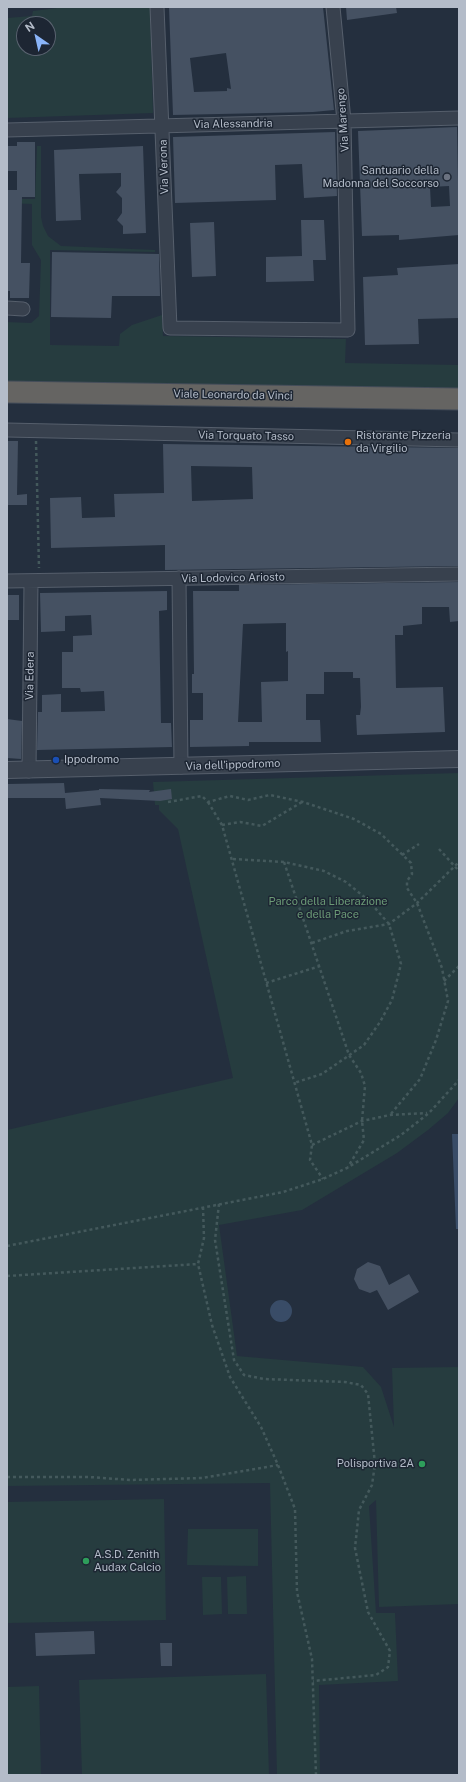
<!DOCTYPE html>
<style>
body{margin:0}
#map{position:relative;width:466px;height:1782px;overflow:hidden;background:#242f3e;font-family:"Public Sans",sans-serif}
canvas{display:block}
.frame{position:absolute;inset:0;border:8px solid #b4bcc9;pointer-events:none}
.north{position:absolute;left:16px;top:16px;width:40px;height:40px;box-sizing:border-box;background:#1d2633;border:1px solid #59626f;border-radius:50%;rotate:326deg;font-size:11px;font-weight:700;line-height:16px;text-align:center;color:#b4bcc9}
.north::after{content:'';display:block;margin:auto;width:14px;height:18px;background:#8ab4f8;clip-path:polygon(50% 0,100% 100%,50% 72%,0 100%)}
</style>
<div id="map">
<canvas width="466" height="1782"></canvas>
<div class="frame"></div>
<div class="north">N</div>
</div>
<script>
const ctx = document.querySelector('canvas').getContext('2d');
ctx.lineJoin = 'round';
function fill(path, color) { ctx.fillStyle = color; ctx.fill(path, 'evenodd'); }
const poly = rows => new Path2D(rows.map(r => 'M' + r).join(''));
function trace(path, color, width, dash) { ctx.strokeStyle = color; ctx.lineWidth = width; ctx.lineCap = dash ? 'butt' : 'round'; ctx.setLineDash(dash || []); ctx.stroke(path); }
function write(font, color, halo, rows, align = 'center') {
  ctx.font = font + ' "Public Sans",sans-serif'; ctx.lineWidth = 3; ctx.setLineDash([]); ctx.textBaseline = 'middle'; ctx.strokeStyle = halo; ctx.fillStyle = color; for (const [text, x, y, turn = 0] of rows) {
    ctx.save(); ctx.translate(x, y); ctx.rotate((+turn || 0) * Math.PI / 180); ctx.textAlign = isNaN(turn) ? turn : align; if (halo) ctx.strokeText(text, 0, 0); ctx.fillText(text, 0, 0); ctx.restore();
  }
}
fill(poly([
 [65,7,150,7,153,113,7,118,7,18,32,16,33,11],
 [24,24,48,24,48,48,24,48],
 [37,146,41,146,41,217,43,226,48,236,61,246,155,250,155,252,50,250,50,345,119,346,120,334,132,325,162,315,163,336,346,339,345,363,459,365,459,389,7,383,7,322,31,323,39,316,41,260,32,245,32,204,7,203,7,199,35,199],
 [459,773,459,1098,448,1113,428,1130,397,1153,302,1210,219,1225,237,1356,363,1367,381,1387,394,1427,392,1368,459,1367,459,1604,379,1607,376,1500,369,1506,376,1613,395,1613,398,1681,319,1685,320,1775,277,1775,270,1483,7,1486,7,1130,233,1078,178,829,159,810,159,805,155,805,153,782],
 [164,1499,166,1620,7,1623,7,1502],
 [188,1529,258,1529,258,1566,187,1565],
 [246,1576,247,1614,228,1614,227,1577],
 [202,1577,221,1577,222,1614,203,1615],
 [266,1674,269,1775,82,1775,79,1680],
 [39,1686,41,1775,7,1775,7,1687]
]), '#263c3f');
fill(poly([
 [452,1134,459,1134,459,1229,456,1229],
 '270 1311a11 11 0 1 1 22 0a11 11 0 1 1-22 0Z'
]), '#394c67');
fill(poly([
 [169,7,323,7,334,110,313,112,173,115],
 [226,53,231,89,227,88,227,91,194,92,190,58],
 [346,7,396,7,397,13,347,20],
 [457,127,459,235,399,240,399,235,362,236,358,131],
 [449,186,450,206,431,207,430,187],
 [335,132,337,196,304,198,302,164,275,165,276,200,175,203,173,137],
 [17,142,35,142,35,197,22,197,21,263,30,263,29,298,10,298,10,291,7,291,7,190,17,190,17,171,7,171,7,146,17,146],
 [143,146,146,233,123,234,123,226,117,220,122,213,122,198,116,192,121,186,121,173,79,174,81,220,56,221,54,150],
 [301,220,324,220,326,260,313,260,314,281,266,282,266,257,302,256],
 [214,222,216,276,192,277,190,223],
 [52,252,159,254,160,296,112,296,111,318,51,317],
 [459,264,459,318,418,319,419,344,365,345,363,277,398,275,397,268],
 [7,441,18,441,17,495,27,494,27,505,7,505],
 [163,444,459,448,459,566,165,570,165,545,51,548,50,498,81,497,82,518,115,517,114,494,164,493],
 [191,466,252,467,253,499,192,501],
 [459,582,459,621,450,622,449,607,422,607,422,624,403,626,403,635,395,635,396,688,443,687,445,732,357,735,356,715,360,715,361,707,360,678,353,678,353,672,324,672,324,694,306,694,306,720,320,720,321,742,249,742,249,746,190,747,190,720,203,720,203,693,192,693,192,674,194,674,193,591,239,591,239,585],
 [286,623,286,652,288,651,288,681,261,682,262,722,238,722,243,624],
 [167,591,167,610,159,611,161,723,171,723,172,747,37,750,38,712,42,712,42,695,61,694,61,712,105,711,104,691,81,692,80,688,62,688,62,652,73,652,73,636,92,635,91,615,65,616,65,631,41,632,40,593],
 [7,595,19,595,19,620,7,620],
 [7,719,22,721,21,759,7,758],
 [64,783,65,793,99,790,99,789,150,790,149,792,171,789,172,799,160,801,100,798,101,805,66,809,65,798,7,798,7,784],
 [368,1262,380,1266,389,1285,409,1274,419,1292,388,1310,377,1290,370,1293,359,1289,354,1279,357,1269],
 [94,1631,95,1654,36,1656,35,1633],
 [160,1643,172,1643,172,1666,161,1666]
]), '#455162');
const minor = poly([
 [157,7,170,328,348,330,344,121,333,7],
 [7,130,459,118],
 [7,308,23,309],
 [7,430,459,440],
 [179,578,181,767],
 [7,581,459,574],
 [29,771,31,581]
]);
const tertiary = poly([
 [7,770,459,759]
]);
const trunk = poly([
 [7,392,459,399]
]);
trace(minor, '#565f6c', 15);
trace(tertiary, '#565f6c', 18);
trace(trunk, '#434c59', 23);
trace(poly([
 [36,441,39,568],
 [168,802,202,796,208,802,230,796,248,800,270,795,303,802,354,819,381,834,411,863,412,874,407,881,407,888,417,903,442,968,448,1001,436,1040,420,1079,390,1115],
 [208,802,222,825,312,1145,310,1160,323,1179],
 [222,825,240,822,262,826,302,802],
 [439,849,459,871],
 [402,855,419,844],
 [233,859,284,862,324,871,346,882,368,900,389,924,401,964,392,1000,380,1022,364,1045,322,1074,294,1083],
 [284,862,349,1055,361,1073,365,1086,362,1121,364,1140,348,1167],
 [312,943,347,931,389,924,417,903,459,862],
 [444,981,459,966],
 [266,983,320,966],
 [312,1145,362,1121,390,1115,427,1113],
 [219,1204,215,1240,234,1360,244,1375,264,1379,345,1382,361,1385,368,1394,375,1464,372,1485,359,1510,355,1548,368,1612,390,1651,388,1667,376,1675,313,1681],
 [203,1207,204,1238,198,1264,212,1325,230,1377,261,1427,278,1465,295,1509,297,1592,312,1659,316,1775],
 [7,1246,283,1192,323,1179,347,1168,401,1135,429,1113,459,1080],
 [7,1276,198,1264],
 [7,1477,89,1477,130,1480,202,1478,278,1465]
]), '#44595c', 2.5, [3, 3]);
trace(minor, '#38414e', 13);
trace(tertiary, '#38414e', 16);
trace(trunk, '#656462', 21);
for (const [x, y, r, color] of [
 [447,177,4,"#6b7280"],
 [348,442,4,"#e8710a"],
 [56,760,4,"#1a4fb4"],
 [422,1464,4,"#2e9e5b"],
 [86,1561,4,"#2e9e5b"]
]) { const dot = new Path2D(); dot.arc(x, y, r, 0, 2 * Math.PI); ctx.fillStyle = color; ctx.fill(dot); trace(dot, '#1d2633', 1.5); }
write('11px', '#b4bcc9', '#1d2633', [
 ["Via Marengo",343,120,-94],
 ["Via Alessandria",233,124,-1],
 ["Via Verona",164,167,-92],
 ["Viale Leonardo da Vinci",233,395,1],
 ["Via Torquato Tasso",246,436,1],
 ["Via Lodovico Ariosto",233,578,-1],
 ["Via Edera",30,676,-89],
 ["Via dell'ippodromo",233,765,-2]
]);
write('11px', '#b4bcc9', '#1d2633', [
 ["Santuario della",439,171,"right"],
 ["Madonna del Soccorso",439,184,"right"],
 ["Ristorante Pizzeria",356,436],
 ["da Virgilio",356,449],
 ["Ippodromo",64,760],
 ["Polisportiva 2A",414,1464,"right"],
 ["A.S.D. Zenith",94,1555],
 ["Audax Calcio",94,1568]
], 'left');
write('11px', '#6b9a76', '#1d2633', [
 ["Parco della Liberazione",328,902],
 ["e della Pace",328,915]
]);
</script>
